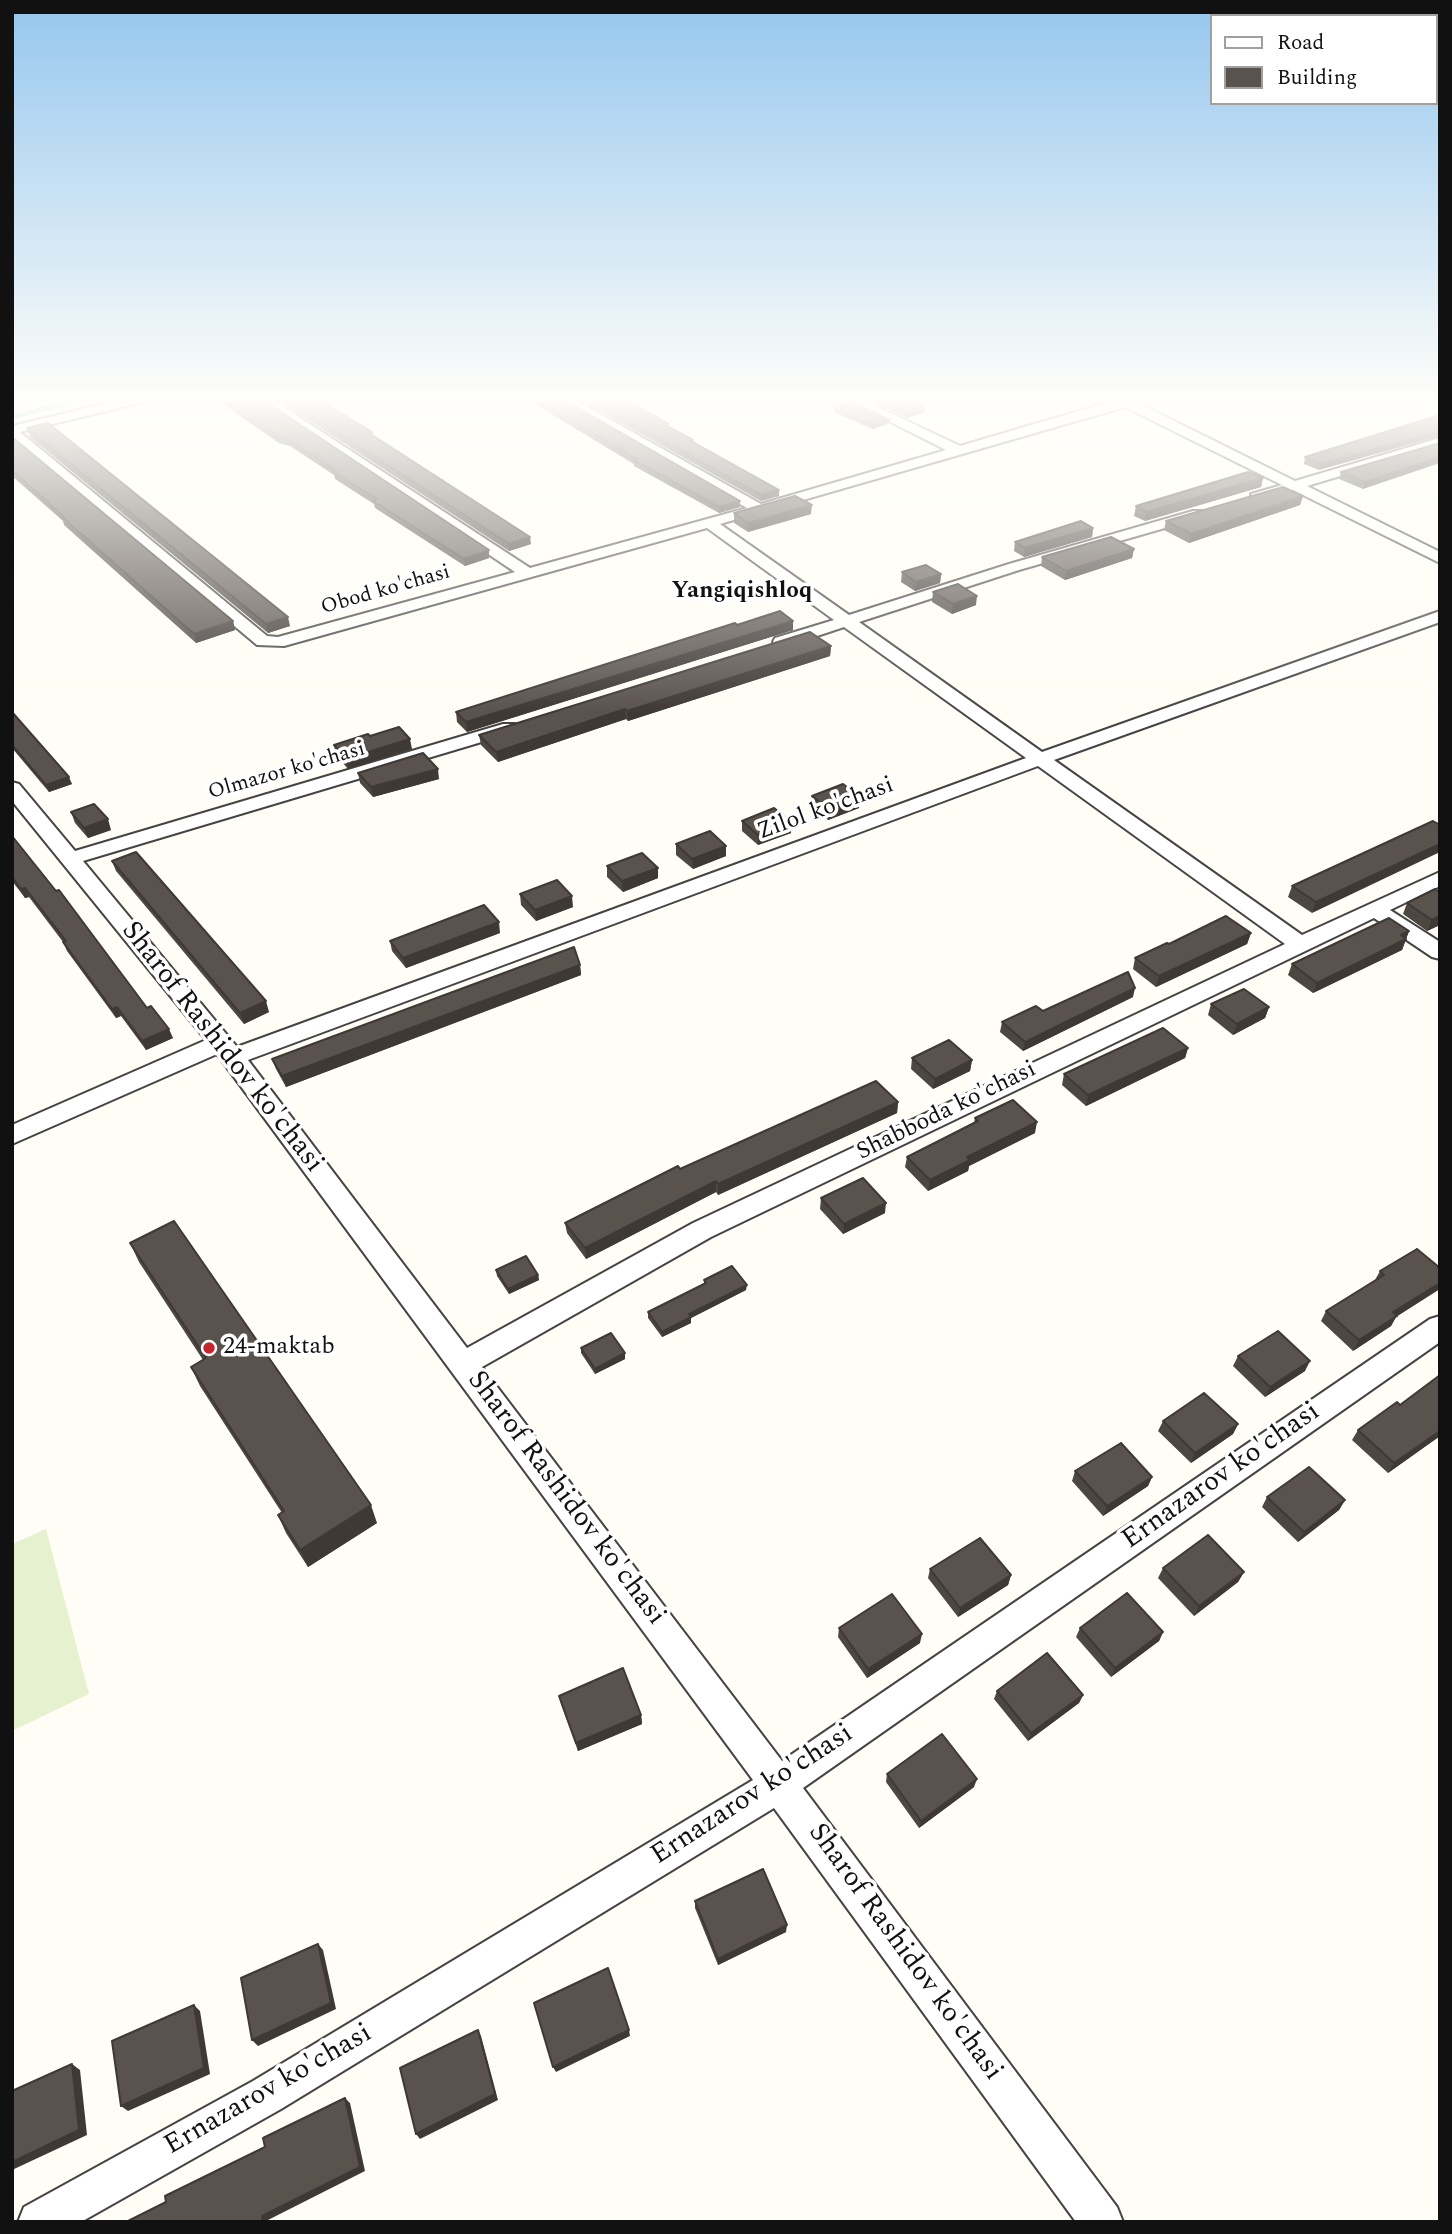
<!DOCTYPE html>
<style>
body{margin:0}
#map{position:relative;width:1452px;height:2234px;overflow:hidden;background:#fffdf5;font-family:Spectral,serif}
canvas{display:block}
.frame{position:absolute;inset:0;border:14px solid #111;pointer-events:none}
.legend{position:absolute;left:1210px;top:14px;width:228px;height:91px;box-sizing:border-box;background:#fff;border:2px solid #a0a0a0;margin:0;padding:9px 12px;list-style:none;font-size:21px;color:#111}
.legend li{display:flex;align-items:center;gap:14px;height:35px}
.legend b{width:35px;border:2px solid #a0a0a0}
</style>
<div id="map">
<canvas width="1452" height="2234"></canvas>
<div class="frame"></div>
<ul class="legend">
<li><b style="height:9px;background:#fff"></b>Road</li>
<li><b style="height:19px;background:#5a524d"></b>Building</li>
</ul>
</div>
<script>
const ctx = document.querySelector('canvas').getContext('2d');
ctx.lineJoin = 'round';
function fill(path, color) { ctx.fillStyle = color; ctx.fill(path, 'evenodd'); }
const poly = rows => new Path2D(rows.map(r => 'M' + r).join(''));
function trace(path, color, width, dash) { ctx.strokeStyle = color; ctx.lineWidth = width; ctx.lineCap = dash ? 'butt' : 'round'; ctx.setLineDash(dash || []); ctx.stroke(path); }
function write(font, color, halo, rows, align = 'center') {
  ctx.font = font + ' Spectral,serif'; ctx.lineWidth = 7; ctx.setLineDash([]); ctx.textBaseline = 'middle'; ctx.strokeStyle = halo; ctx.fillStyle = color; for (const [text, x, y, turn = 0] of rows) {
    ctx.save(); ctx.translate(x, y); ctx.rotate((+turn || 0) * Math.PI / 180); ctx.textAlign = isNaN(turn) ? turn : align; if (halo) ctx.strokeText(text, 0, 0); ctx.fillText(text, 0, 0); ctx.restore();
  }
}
fill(poly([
 [46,1529,89,1694,12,1731,12,1544]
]), '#e6f2cf');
trace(poly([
 [12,417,78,400]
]), '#3f96cf', 4.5);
const street = poly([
 [120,400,141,400,139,403,20,432,267,636,278,637,515,572,259,400,273,400,530,568,747,508,560,400,575,400,761,504,946,450,847,400,863,400,960,446,1116,400,1132,400,1295,481,1440,438,1440,446,1307,486,1440,552,1440,563,1293,490,1256,501,1251,500,1251,494,1282,485,1125,407,720,524,849,615,1009,564,1193,511,1203,511,1205,514,1203,517,1019,570,859,622,1042,752,1440,611,1440,622,1054,760,1302,935,1440,872,1440,886,1390,910,1440,942,1440,959,1432,957,1374,918,711,1237,482,1367,782,1761,1430,1319,1440,1316,1440,1342,803,1788,1117,2207,1123,2222,1076,2222,774,1808,281,2109,81,2222,18,2222,24,2207,253,2081,753,1780,217,1054,12,1144,12,1125,206,1040,12,801,12,782,19,784,75,851,503,724,515,724,518,728,515,732,83,861,237,1047,1026,758,844,627,787,646,775,646,773,642,775,638,834,620,707,528,284,646,257,645,12,439,12,426,120,400],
 [1038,766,1285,944,693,1223,467,1348,248,1060,1038,766]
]);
trace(street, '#444', 4);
fill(street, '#fff');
fill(poly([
 [217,400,263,400,489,550,489,558,465,566,375,508,374,504,335,479,334,475,290,446,279,443],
 [278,400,320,400,372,432,373,435,531,544,509,551],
 [528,400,564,400,740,501,740,507,719,513,634,466,634,464],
 [580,400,627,400,779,496,761,501],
 [871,400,906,400,925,412,907,418],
 [834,407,888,424,872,429,834,412],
 [1440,415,1319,470,1304,464,1305,457],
 [27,428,290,626,268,633,30,437],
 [12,437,233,621,235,630,196,643,64,525,63,521,12,476],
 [1440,443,1363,489,1339,479,1341,472],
 [1263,478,1261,487,1145,521,1134,516,1136,506],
 [1303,496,1300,505,1189,543,1164,530,1166,521],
 [734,513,811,514,748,532,734,523],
 [1093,528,1092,537,1024,557,1014,551,1015,542],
 [1134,549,1132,558,1065,580,1041,566,1042,557],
 [902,572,941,574,940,583,915,591,901,582],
 [933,592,976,605,952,614,932,602],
 [793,621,793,630,467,732,457,722,456,712,737,625],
 [831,646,830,656,628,721,626,719,498,762,481,745,479,735],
 [12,712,72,784,49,792,12,748],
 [370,736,412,749,348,769,336,755,334,745],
 [358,773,439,779,373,797,360,783],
 [812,796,860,797,859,808,828,820,811,806],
 [71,812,111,830,88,838,75,823],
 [742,821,791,833,758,845,742,831],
 [12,836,147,1008,173,1038,146,1050,121,1016,116,1018,67,951,63,942,29,897,25,898,12,881],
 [676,844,726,856,693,869,676,855],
 [1378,846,1312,913,1288,897,1292,886],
 [112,861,269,1012,244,1024,116,871],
 [607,866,658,868,658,878,623,892,607,877],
 [520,894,573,907,536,921,521,905],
 [1407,903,1440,925,1427,931,1403,914],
 [1409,931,1402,950,1313,993,1288,975,1292,964],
 [500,933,406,968,392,951,390,941],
 [1251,933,1247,944,1156,987,1133,969,1135,958,1169,944],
 [580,965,581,975,286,1087,276,1069,272,1059],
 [1133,997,1023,1051,1000,1032,1002,1022,1043,1011],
 [1211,1004,1269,1007,1265,1018,1233,1035,1208,1015],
 [1188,1048,1185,1058,1086,1106,1062,1085,1064,1074],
 [912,1058,972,1060,970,1071,933,1089,911,1069],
 [898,1102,897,1113,718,1195,716,1192,586,1259,567,1233,565,1223,680,1169],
 [975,1118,1035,1133,969,1166,968,1171,928,1191,905,1167,907,1157,974,1123],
 [821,1198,885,1213,843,1234,820,1209],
 [130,1243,377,1523,308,1567,286,1533,278,1515,282,1513,200,1386,191,1367,203,1360,139,1262],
 [1417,1249,1396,1317,1391,1326,1353,1351,1321,1321,1326,1311,1375,1280,1380,1271],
 [496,1270,538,1275,539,1280,509,1294,497,1276],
 [704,1280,746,1290,691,1318,691,1323,662,1337,648,1318,648,1312,704,1285],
 [581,1348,625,1353,625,1359,595,1374,581,1353],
 [1238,1356,1305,1371,1265,1397,1233,1366],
 [1400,1405,1440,1436,1388,1473,1352,1440,1358,1430],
 [1163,1421,1238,1424,1233,1434,1191,1463,1158,1431],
 [1075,1471,1152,1477,1148,1486,1103,1516,1072,1481],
 [1267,1497,1345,1500,1339,1510,1298,1542,1262,1507],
 [1163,1568,1244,1572,1238,1582,1194,1616,1158,1578],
 [930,1569,1011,1575,1008,1585,958,1617,928,1578],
 [839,1628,920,1643,867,1678,838,1637],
 [1080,1628,1163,1632,1159,1641,1111,1677,1076,1637],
 [997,1691,1083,1695,1079,1703,1028,1741,994,1699],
 [559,1696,641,1715,642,1724,578,1751,561,1704],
 [887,1774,974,1787,919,1828,886,1782],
 [695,1901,786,1932,718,1965,695,1908]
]), '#4d4742');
fill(poly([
 [925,408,925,412,907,418,907,414],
 [889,420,888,424,872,429,872,425],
 [1440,431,1440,436,1319,470,1321,464],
 [1440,457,1440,463,1363,489,1365,482],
 [1263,478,1261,487,1145,521,1147,512],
 [779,490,779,496,761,501,761,495],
 [1303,496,1300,505,1189,543,1191,534],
 [740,501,740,507,719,513,719,507],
 [812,505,811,514,748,532,749,523],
 [1093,528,1092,537,1024,557,1025,548],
 [530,537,531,544,509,551,509,544],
 [1134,549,1132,558,1065,580,1066,571],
 [489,550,489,558,465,566,464,559],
 [941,574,940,583,915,591,916,582],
 [977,596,976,605,952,614,953,604],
 [288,617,290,626,268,633,266,624],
 [233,621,235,630,196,643,194,634],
 [793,621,793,630,467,732,466,722],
 [831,646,830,656,628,721,627,711],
 [625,709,626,719,498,762,496,752],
 [410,739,412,749,348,769,346,759],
 [438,769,439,779,373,797,371,787],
 [69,777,72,784,49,792,46,785],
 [860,797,859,808,828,820,829,809],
 [108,819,111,830,88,838,84,828],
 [791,822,791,833,758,845,758,835],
 [1440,844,1440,852,1312,913,1316,902],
 [726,846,726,856,693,869,692,859],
 [658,868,658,878,623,892,622,881],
 [25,888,29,897,25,898,21,889],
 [572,896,573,907,536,921,535,910],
 [1440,916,1440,925,1427,931,1432,920],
 [499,922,500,933,406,968,403,958],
 [1409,931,1402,950,1313,993,1317,983],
 [1251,933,1247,944,1156,987,1159,976],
 [580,965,581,975,286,1087,282,1076],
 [1135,988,1133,997,1023,1051,1025,1042],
 [266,1001,269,1012,244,1024,240,1013],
 [117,1007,121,1016,116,1018,112,1009],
 [1269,1007,1265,1018,1233,1035,1237,1024],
 [169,1029,173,1038,146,1050,142,1041],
 [1188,1048,1185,1058,1086,1106,1088,1095],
 [972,1060,970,1071,933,1089,935,1079],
 [898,1102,897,1113,718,1195,718,1184],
 [1037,1122,1035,1133,969,1166,968,1171,928,1191,930,1180,967,1157],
 [716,1181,716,1192,586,1259,585,1248],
 [886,1203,885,1213,843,1234,844,1224],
 [538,1275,539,1280,509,1294,508,1289],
 [1440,1283,1440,1289,1396,1317,1391,1326,1353,1351,1359,1340,1393,1312],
 [747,1285,746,1290,691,1318,691,1323,662,1337,662,1332,689,1314],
 [625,1353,625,1359,595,1374,595,1369],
 [1310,1361,1305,1371,1265,1397,1270,1387],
 [1238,1424,1233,1434,1191,1463,1195,1453],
 [1440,1431,1440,1436,1388,1473,1394,1463],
 [1152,1477,1148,1486,1103,1516,1107,1506],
 [1345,1500,1339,1510,1298,1542,1304,1532],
 [371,1505,377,1523,308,1567,300,1550],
 [1244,1572,1238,1582,1194,1616,1199,1606],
 [1011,1575,1008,1585,958,1617,960,1608],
 [1163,1632,1159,1641,1111,1677,1115,1668],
 [922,1634,920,1643,867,1678,868,1669],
 [1083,1695,1079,1703,1028,1741,1031,1733],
 [641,1715,642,1724,578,1751,576,1743],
 [977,1779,974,1787,919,1828,921,1821],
 [787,1925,786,1932,718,1965,718,1959],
 [318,1944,323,1950,336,2009,258,2046,252,2040],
 [194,2005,200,2011,210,2074,128,2111,121,2106],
 [478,2030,481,2036,498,2100,420,2139,416,2134],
 [629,2030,630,2036,556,2072,553,2067],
 [72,2064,80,2070,87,2135,12,2170,12,2162],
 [345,2098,350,2103,365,2171,268,2220,268,2222,263,2222,262,2216]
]), '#3f3936');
const building = poly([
 [225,400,263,400,489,550,464,559,373,501,377,499,333,472,337,471,288,439,278,436,225,400],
 [287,400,320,400,372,432,369,433,530,537,509,544,287,400],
 [537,400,564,400,740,501,719,507,634,460,637,459,537,400],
 [590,400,627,400,669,424,665,425,693,440,691,441,779,490,761,495,590,400],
 [878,400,906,400,925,408,907,414,878,400],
 [853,402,889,420,872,425,834,407,853,402],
 [1440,415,1440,431,1321,464,1305,457,1440,415],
 [48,423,288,617,266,624,27,428,48,423],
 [12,437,233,621,194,634,61,516,63,516,12,470,12,437],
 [1440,443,1440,457,1365,482,1341,472,1440,443],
 [1248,472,1263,478,1147,512,1136,506,1248,472],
 [1283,487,1303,496,1191,534,1166,521,1283,487],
 [795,496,812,505,749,523,734,513,795,496],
 [1081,521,1093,528,1025,548,1015,542,1081,521],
 [1111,537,1134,549,1066,571,1042,557,1111,537],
 [926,565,941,574,916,582,902,572,926,565],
 [958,584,977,596,953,604,933,592,958,584],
 [780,611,793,621,466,722,456,712,735,623,737,625,780,611],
 [810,632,831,646,627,711,625,709,496,752,479,735,810,632],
 [12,712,69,777,46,785,12,745,12,712],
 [399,727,410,739,346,759,334,745,368,734,370,736,399,727],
 [423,753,438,769,371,787,358,773,423,753],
 [843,784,860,797,829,809,812,796,843,784],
 [94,804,108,819,84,828,71,812,94,804],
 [774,808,791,822,758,835,742,821,774,808],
 [1433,821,1440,825,1440,844,1316,902,1292,886,1433,821],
 [710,831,726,846,692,859,676,844,710,831],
 [12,836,56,891,59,890,147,1008,151,1006,169,1029,142,1041,117,1007,112,1009,63,942,66,941,25,888,21,889,12,877,12,836],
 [136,852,266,1001,240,1013,112,861,136,852],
 [642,853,658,868,622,881,607,866,642,853],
 [557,880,572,896,535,910,520,894,557,880],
 [1435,889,1440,892,1440,916,1432,920,1407,903,1435,889],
 [484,905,499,922,403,958,390,941,484,905],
 [1226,916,1251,933,1159,976,1135,958,1167,943,1169,944,1226,916],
 [1389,918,1409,931,1401,935,1406,939,1317,983,1292,964,1389,918],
 [574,947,580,965,282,1076,272,1059,574,947],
 [1128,972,1135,988,1025,1042,1002,1022,1036,1006,1043,1011,1128,972],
 [1244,989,1269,1007,1237,1024,1211,1004,1244,989],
 [1163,1028,1188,1048,1088,1095,1064,1074,1163,1028],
 [949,1040,972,1060,935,1079,912,1058,949,1040],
 [876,1081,898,1102,718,1184,716,1181,585,1248,565,1223,678,1166,680,1169,876,1081],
 [1013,1100,1037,1122,967,1157,970,1160,930,1180,907,1157,978,1121,975,1118,1013,1100],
 [863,1178,886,1203,844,1224,821,1198,863,1178],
 [174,1221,371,1505,300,1550,278,1515,284,1511,191,1367,206,1358,130,1243,174,1221],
 [1417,1249,1440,1268,1440,1283,1393,1312,1397,1316,1359,1340,1326,1311,1384,1275,1380,1271,1417,1249],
 [526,1256,538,1275,508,1289,496,1270,526,1256],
 [732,1266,747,1285,689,1314,691,1317,662,1332,648,1312,706,1283,704,1280,732,1266],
 [1278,1331,1310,1361,1270,1387,1238,1356,1278,1331],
 [611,1333,625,1353,595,1369,581,1348,611,1333],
 [1440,1375,1440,1431,1394,1463,1358,1430,1397,1402,1400,1405,1440,1375],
 [1204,1393,1238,1424,1195,1453,1163,1421,1204,1393],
 [1121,1443,1152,1477,1107,1506,1075,1471,1121,1443],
 [1309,1467,1345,1500,1304,1532,1267,1497,1309,1467],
 [1208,1535,1244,1572,1199,1606,1163,1568,1208,1535],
 [980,1538,1011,1575,960,1608,930,1569,980,1538],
 [1127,1593,1163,1632,1115,1668,1080,1628,1127,1593],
 [892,1594,922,1634,868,1669,839,1628,892,1594],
 [1047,1653,1083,1695,1031,1733,997,1691,1047,1653],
 [623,1668,641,1715,576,1743,559,1696,623,1668],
 [942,1734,977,1779,921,1821,887,1774,942,1734],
 [763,1869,787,1925,718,1959,695,1901,763,1869],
 [318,1944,331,2003,252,2040,241,1978,318,1944],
 [608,1968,629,2030,553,2067,534,2003,608,1968],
 [194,2005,204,2068,121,2106,112,2041,194,2005],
 [478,2030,495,2094,416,2134,400,2068,478,2030],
 [72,2064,79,2130,12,2162,12,2091,72,2064],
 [345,2098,360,2167,262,2216,263,2222,126,2222,166,2202,165,2196,265,2147,263,2138,345,2098]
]);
fill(building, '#5a524d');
trace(building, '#3f3936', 2);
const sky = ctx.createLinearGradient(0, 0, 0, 713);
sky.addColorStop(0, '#95c6ee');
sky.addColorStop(0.56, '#fffefa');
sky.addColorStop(1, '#fffefa00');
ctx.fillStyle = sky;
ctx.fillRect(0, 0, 1452, 713);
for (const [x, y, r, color] of [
 [209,1348,7,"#c4262e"]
]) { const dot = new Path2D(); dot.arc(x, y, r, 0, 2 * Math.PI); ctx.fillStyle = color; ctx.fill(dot); trace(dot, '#fff', 2.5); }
write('21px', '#111', '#fff', [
 ["Obod ko'chasi",386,591,-16],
 ["Olmazor ko'chasi",287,772,-16]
]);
write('bold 23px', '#111', '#fff', [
 ["Yangiqishloq",742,592]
]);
write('24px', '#111', '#fff', [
 ["Zilol ko'chasi",826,810,-20],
 ["Shabboda ko'chasi",947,1112,-26]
]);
write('24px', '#111', '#fff', [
 ["24-maktab",223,1348]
], 'left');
write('28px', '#111', '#fff', [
 ["Sharof Rashidov ko'chasi",221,1048,52],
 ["Ernazarov ko'chasi",1222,1477,-35],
 ["Sharof Rashidov ko'chasi",565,1499,53],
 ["Ernazarov ko'chasi",753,1796,-33],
 ["Sharof Rashidov ko'chasi",904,1953,54],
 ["Ernazarov ko'chasi",269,2091,-30]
]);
</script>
